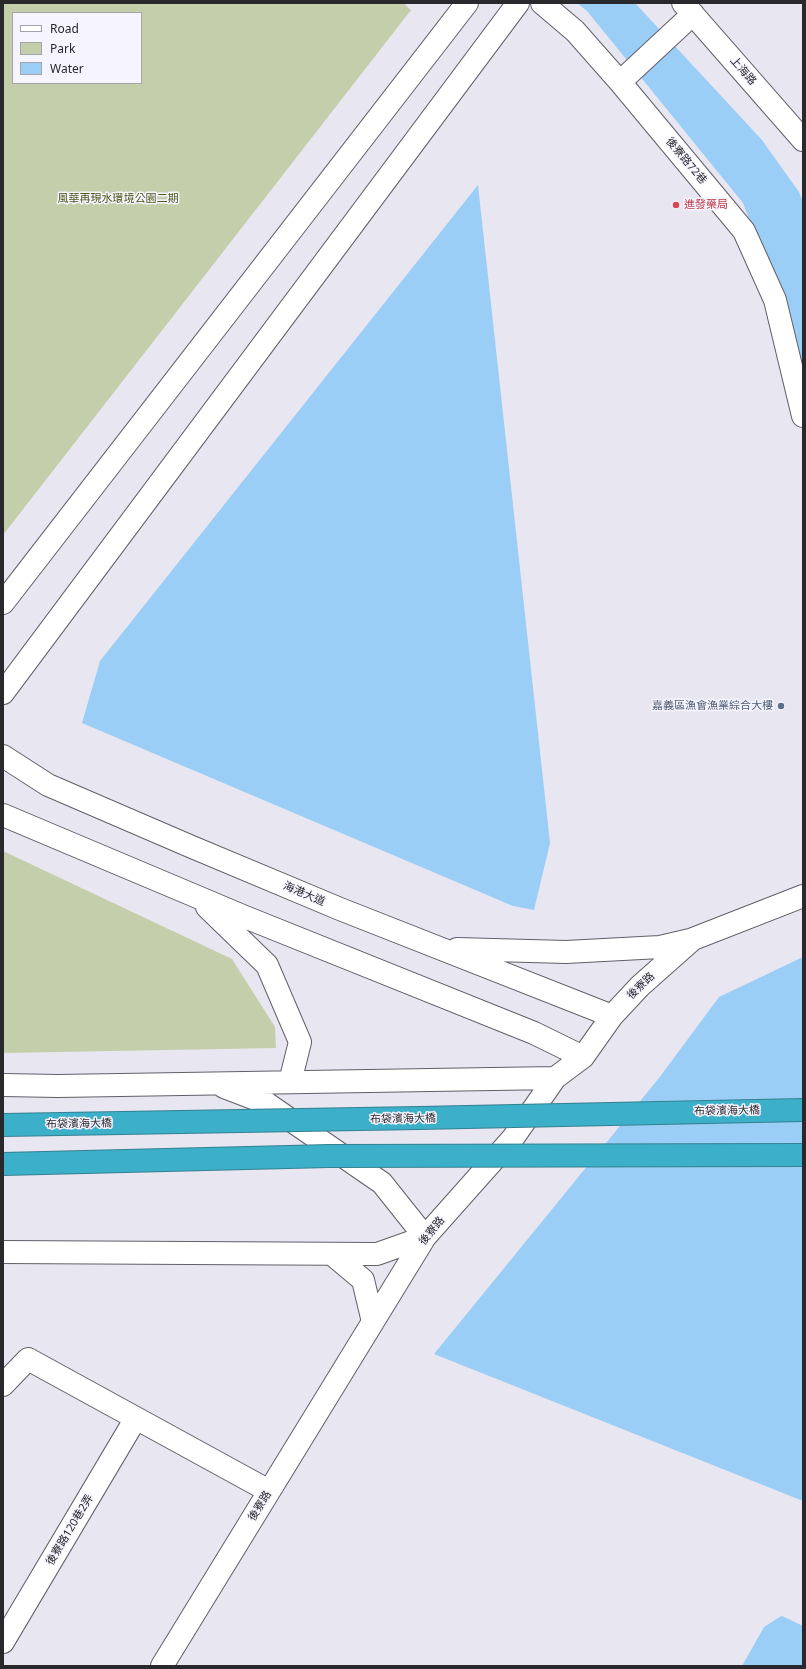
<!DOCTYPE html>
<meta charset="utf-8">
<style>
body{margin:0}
#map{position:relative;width:806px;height:1669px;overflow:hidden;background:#e8e6f1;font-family:"Noto Sans",sans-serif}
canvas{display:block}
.frame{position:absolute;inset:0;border:4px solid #29282c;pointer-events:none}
.legend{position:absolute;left:12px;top:12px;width:130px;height:72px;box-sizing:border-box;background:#f6f4ff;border:1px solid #a4a2ab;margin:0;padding:5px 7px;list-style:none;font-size:12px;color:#29282c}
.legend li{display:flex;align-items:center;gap:8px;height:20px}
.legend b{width:20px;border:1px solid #a4a2ab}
</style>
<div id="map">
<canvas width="806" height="1669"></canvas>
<div class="frame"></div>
<ul class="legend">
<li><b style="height:5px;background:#fff"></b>Road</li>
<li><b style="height:11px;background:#c5ceaa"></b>Park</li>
<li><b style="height:11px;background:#9bcef6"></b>Water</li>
</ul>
</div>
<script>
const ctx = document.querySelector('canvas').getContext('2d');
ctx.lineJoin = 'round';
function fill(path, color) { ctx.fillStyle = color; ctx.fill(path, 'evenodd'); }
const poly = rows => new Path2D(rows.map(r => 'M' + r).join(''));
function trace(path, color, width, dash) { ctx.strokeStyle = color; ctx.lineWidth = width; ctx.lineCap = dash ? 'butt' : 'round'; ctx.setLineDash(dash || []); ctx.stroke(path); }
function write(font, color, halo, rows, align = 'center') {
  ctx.font = font + ' "Noto Sans","Noto Sans TC",sans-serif'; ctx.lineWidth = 3; ctx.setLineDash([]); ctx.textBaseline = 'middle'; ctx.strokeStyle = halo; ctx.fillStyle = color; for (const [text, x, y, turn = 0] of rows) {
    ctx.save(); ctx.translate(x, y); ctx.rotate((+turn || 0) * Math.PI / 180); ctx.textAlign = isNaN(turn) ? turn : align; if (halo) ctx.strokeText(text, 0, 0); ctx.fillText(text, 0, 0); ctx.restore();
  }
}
fill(poly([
 [3,3,403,3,411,10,3,535],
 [13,13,141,13,141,83,13,83],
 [3,851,232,959,275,1027,276,1048,3,1053]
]), '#c5ceaa');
fill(poly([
 [577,3,635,3,762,140,799,192,803,202,803,378,786,315,743,203,587,11],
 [478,185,550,843,534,910,513,906,82,723,100,661],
 [803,957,803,1501,434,1354,659,1078,719,997],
 [803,1602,803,1666,742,1666,764,1627]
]), '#9bcef6');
fill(poly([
 [803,1600,803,1626,780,1615,802,1601]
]), '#e8e6f1');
const minor = poly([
 [542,3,575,31,620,82,744,231,775,300,803,416],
 [683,3,803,140],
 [620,82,693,14],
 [3,603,467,3],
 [3,693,518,3],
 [3,756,48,785,192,847,340,909,612,1016],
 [3,815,245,917,534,1033,583,1057],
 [207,907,267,965,300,1042,290,1082],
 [457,949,566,952,660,947,690,940],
 [3,1085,58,1086,555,1078],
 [224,1087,266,1103,382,1183,425,1237],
 [3,1252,377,1254,425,1237],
 [332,1254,363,1280,373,1322],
 [3,1385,28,1359,269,1491],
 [3,1642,136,1418],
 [162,1666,425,1237,513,1138,555,1078,583,1057,612,1016,640,986,693,939,803,896]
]);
trace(minor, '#615f68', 24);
trace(minor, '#fff', 22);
const highwayBridge = poly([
 [3,1125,419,1118,803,1110],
 [3,1164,329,1156,803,1155]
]);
trace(highwayBridge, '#358091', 24, []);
trace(highwayBridge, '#3bb0c8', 22);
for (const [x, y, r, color] of [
 [676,205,4,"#e0444e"],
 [781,706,4,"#5c6f8a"]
]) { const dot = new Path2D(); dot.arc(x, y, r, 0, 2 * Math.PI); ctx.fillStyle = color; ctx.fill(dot); trace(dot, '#f6f4ff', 1.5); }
write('11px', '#29282c', '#f6f4ff', [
 ["上海路",743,71,49],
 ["後寮路72巷",686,161,50],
 ["海港大道",304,894,23],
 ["後寮路",641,986,-44],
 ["布袋濱海大橋",727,1111,-1],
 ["布袋濱海大橋",403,1119,-1],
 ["布袋濱海大橋",79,1124,-1],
 ["後寮路",432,1231,-51],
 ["後寮路",260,1506,-58],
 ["後寮路120巷2弄",70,1530,-59]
]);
write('11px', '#4d5819', '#f6f4ff', [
 ["風華再現水環境公園二期",118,199]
]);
write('11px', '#be3a42', '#f6f4ff', [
 ["進發藥局",684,205]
], 'left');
write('11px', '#4e5e75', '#f6f4ff', [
 ["嘉義區漁會漁業綜合大樓",773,706]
], 'right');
</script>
